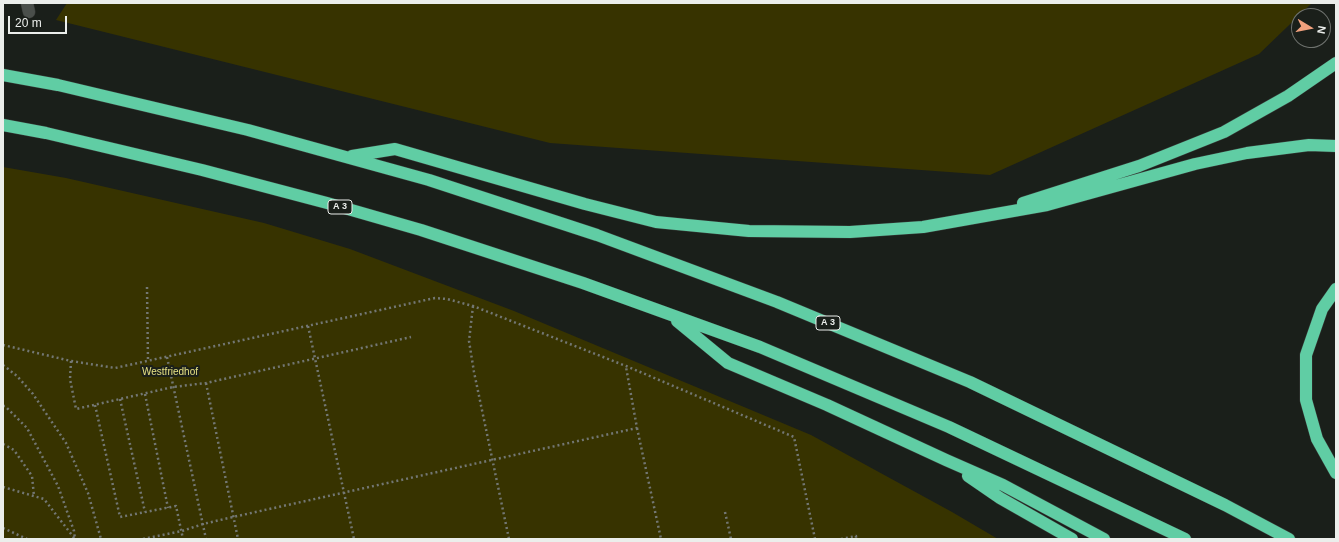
<!DOCTYPE html>
<style>
body{margin:0}
#map{position:relative;width:1339px;height:542px;overflow:hidden;background:#1a1f1a;font-family:Arial,sans-serif}
canvas{display:block}
.frame{position:absolute;inset:0;border:4px solid #ebeeeb;pointer-events:none}
.north{position:absolute;left:1291px;top:8px;width:40px;height:40px;box-sizing:border-box;background:#1a1f1a;border:1px solid #6e726e;border-radius:50%;rotate:100deg;font-size:11px;font-weight:700;line-height:16px;text-align:center;color:#ebeeeb}
.north::after{content:'';display:block;margin:auto;width:14px;height:18px;background:#f1a17d;clip-path:polygon(50% 0,100% 100%,50% 72%,0 100%)}
.scale{position:absolute;left:8px;top:16px;width:59px;height:18px;box-sizing:border-box;border:2px solid #ebeeeb;border-top:0;padding-left:5px;font-size:12px;line-height:14px;white-space:nowrap;color:#ebeeeb;-webkit-text-stroke:3px #1a1f1a;paint-order:stroke}
</style>
<div id="map">
<canvas width="1339" height="542"></canvas>
<div class="frame"></div>
<div class="north">N</div>
<div class="scale">20 m</div>
</div>
<script>
const ctx = document.querySelector('canvas').getContext('2d');
ctx.lineJoin = 'round';
function fill(path, color) { ctx.fillStyle = color; ctx.fill(path, 'evenodd'); }
const poly = rows => new Path2D(rows.map(r => 'M' + r).join(''));
function trace(path, color, width, dash) { ctx.strokeStyle = color; ctx.lineWidth = width; ctx.lineCap = dash ? 'butt' : 'round'; ctx.setLineDash(dash || []); ctx.stroke(path); }
function write(font, color, halo, rows, align = 'center') {
  ctx.font = font + ' Arial,sans-serif'; ctx.lineWidth = 4; ctx.setLineDash([]); ctx.textBaseline = 'middle'; ctx.strokeStyle = halo; ctx.fillStyle = color; for (const [text, x, y, turn = 0] of rows) {
    ctx.save(); ctx.translate(x, y); ctx.rotate((+turn || 0) * Math.PI / 180); ctx.textAlign = isNaN(turn) ? turn : align; if (halo) ctx.strokeText(text, 0, 0); ctx.fillText(text, 0, 0); ctx.restore();
  }
}
fill(poly([
 [67,3,1312,3,1259,54,990,175,550,143,56,20],
 [3,167,66,178,264,223,350,249,514,311,811,435,952,512,998,539,3,539]
]), '#373300');
const minor = poly([
 [27,3,29,12]
]);
const highway = poly([
 [3,75,58,85,248,130,429,180,597,235,777,302,970,382,1225,505,1289,539],
 [3,125,46,133,202,170,327,203,421,230,583,283,760,347,949,427,1185,539],
 [352,156,395,149,585,204,656,222,749,231,850,232,923,227,1047,205,1195,164,1247,153,1309,145,1336,146],
 [1023,203,1139,166,1224,132,1288,96,1336,63],
 [1336,289,1322,309,1306,355,1306,400,1317,439,1336,473],
 [677,321,728,363,827,405,946,460,1003,485,1104,539],
 [968,476,1000,498,1072,539]
]);
trace(minor, '#383b38', 13);
trace(highway, '#383b38', 13);
trace(poly([
 [147,287,148,361],
 [473,306,469,341,474,372,509,539],
 [308,326,354,539],
 [3,345,71,361,115,368,435,298,447,299,473,306,626,366,794,437,815,539],
 [167,357,206,539],
 [71,361,70,379,76,409,173,387,206,383,411,337],
 [3,365,17,376,33,394,66,443,88,493,101,539],
 [206,383,238,539],
 [145,394,168,508],
 [120,399,145,512],
 [95,405,120,517,176,506,183,539],
 [3,406,5,406,27,428,58,486,74,531,75,539],
 [637,428,661,539],
 [3,444,14,450,32,476,34,496],
 [3,487,44,499,75,539],
 [725,512,731,539],
 [3,528,27,539],
 [143,539,182,531,203,524,233,517,637,428,626,367],
 [841,539,856,536,856,539]
]), '#737773', 2.5, [2, 3]);
trace(minor, '#4a4f4b', 12);
trace(highway, '#60cda4', 12);
for (const [x, y, w] of [
 [340,207,24],
 [828,323,24]
]) { const box = new Path2D(); box.roundRect(x - w / 2, y - 7, w, 14, 3); ctx.fillStyle = '#1a1f1a'; ctx.fill(box); trace(box, '#ebeeeb', 1); }
write('bold 9px', '#ebeeeb', null, [
 ["A 3",340,207],
 ["A 3",828,323]
]);
write('10px', '#e6e183', '#1a1f1a', [
 ["Westfriedhof",170,372]
]);
</script>
